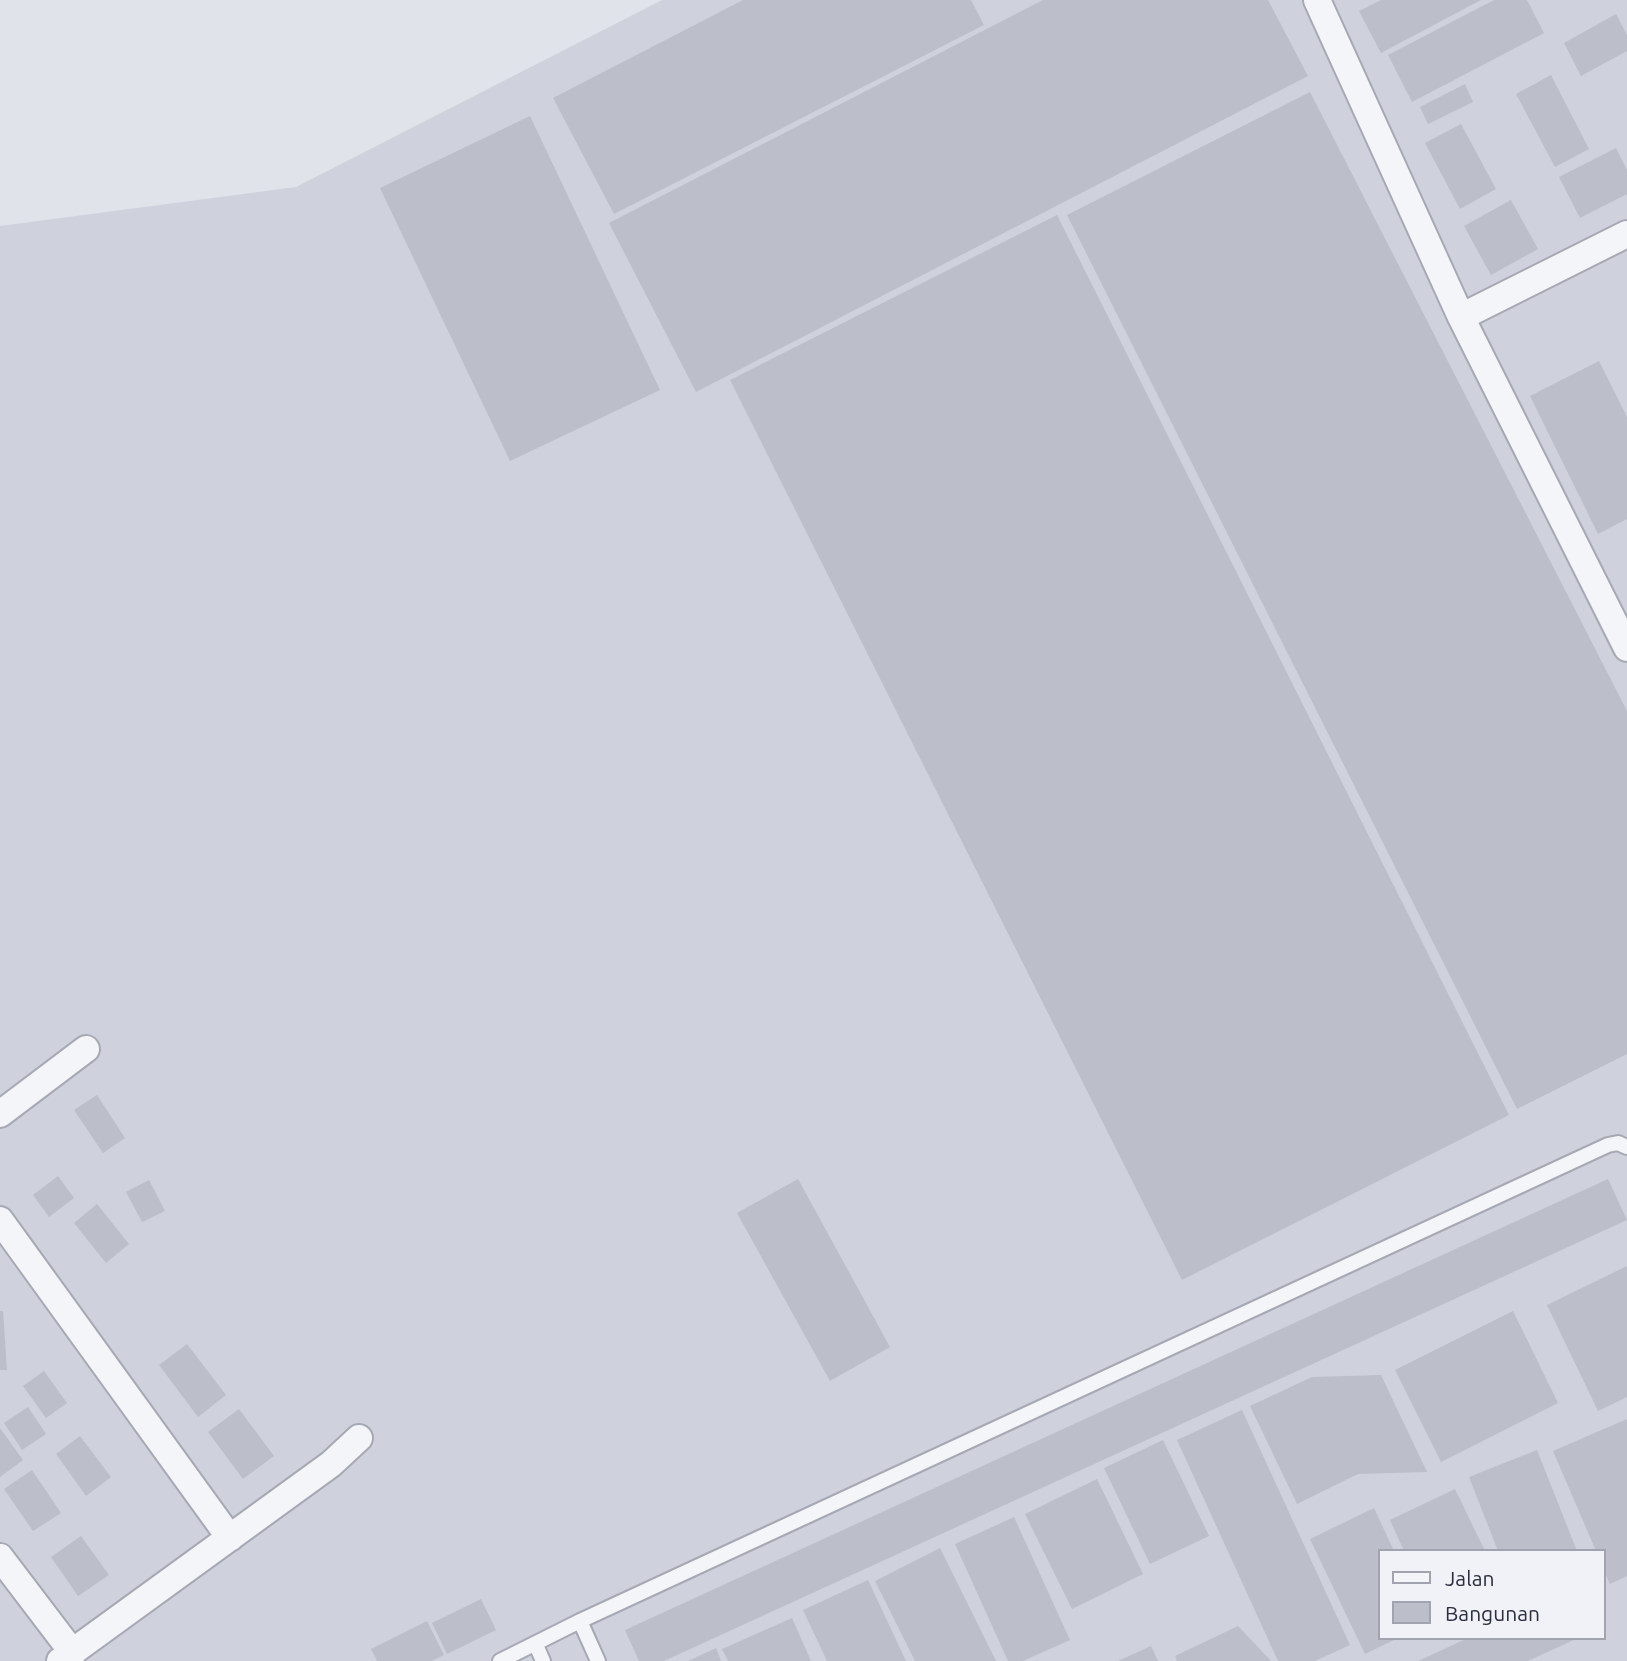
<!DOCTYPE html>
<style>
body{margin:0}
#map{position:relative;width:1627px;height:1661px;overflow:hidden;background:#e1e3ea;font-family:Ubuntu,sans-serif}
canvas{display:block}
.legend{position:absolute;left:1378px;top:1549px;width:228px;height:91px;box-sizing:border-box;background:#f1f2f7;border:2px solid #a1a4ae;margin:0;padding:9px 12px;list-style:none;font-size:21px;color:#2a2e41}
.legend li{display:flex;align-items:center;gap:14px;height:35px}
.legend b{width:35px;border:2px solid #a1a4ae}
</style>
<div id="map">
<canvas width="1627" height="1661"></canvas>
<ul class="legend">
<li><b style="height:9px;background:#f4f5f8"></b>Jalan</li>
<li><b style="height:19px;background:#bcbec9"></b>Bangunan</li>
</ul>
</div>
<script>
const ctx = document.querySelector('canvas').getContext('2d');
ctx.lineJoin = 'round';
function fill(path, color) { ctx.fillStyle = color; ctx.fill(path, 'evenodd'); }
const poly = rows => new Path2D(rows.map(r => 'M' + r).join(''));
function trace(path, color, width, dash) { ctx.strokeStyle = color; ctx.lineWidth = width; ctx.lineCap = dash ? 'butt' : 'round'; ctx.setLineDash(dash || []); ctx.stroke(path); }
fill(poly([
 [662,0,1627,0,1627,1661,0,1661,0,226,296,187],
 [1380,1551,1604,1551,1604,1638,1380,1638]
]), '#cfd2dc');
fill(poly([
 [743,0,971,0,984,25,614,214,553,98],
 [1043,0,1268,0,1308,76,696,392,609,223],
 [1381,0,1481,0,1381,53,1359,11],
 [1494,0,1527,0,1544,33,1412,102,1388,55],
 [1616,14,1627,35,1627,51,1581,76,1564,43],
 [1551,75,1589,149,1555,167,1516,94],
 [1465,84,1473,102,1428,124,1420,107],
 [1310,92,1627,711,1627,1054,1517,1109,1067,215],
 [530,116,660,390,510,461,380,188],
 [1461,124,1496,189,1460,209,1425,143],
 [1616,148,1627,170,1627,194,1580,218,1559,177],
 [1511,200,1538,249,1491,275,1464,226],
 [1057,215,1509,1115,1182,1280,730,380],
 [1599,361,1627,417,1627,519,1598,534,1530,396],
 [97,1095,125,1138,103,1153,74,1110],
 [58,1176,74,1198,49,1217,33,1195],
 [798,1179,890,1347,830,1381,737,1213],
 [1608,1179,1627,1220,664,1661,639,1661,625,1630],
 [149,1180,165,1211,142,1222,126,1192],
 [97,1204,129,1244,106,1263,74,1223],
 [1627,1266,1627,1397,1598,1411,1547,1305],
 [0,1311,3,1311,7,1370,0,1370],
 [1513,1311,1558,1403,1441,1462,1395,1370],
 [187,1344,226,1395,198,1417,159,1365],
 [44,1371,67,1403,46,1418,23,1386],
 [1381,1375,1427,1472,1358,1474,1297,1504,1250,1406,1312,1377],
 [28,1407,46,1434,22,1450,4,1423],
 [239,1409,274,1456,243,1479,208,1432],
 [1242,1410,1350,1645,1315,1661,1278,1661,1177,1440],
 [1627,1419,1627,1576,1610,1584,1604,1571,1604,1551,1596,1551,1553,1451],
 [0,1428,23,1460,0,1477],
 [80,1436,111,1477,86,1496,56,1454],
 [1163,1440,1209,1536,1150,1564,1104,1468],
 [1537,1450,1577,1551,1498,1551,1469,1477],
 [32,1470,61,1513,33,1531,4,1489],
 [1097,1479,1143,1574,1072,1609,1025,1514],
 [1455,1489,1485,1551,1404,1551,1390,1520],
 [1374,1508,1394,1551,1380,1551,1380,1638,1398,1638,1365,1654,1310,1539],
 [1014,1517,1070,1640,1023,1661,1008,1661,955,1544],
 [81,1536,109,1575,78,1596,51,1557],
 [940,1548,996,1661,915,1661,875,1581],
 [868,1580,906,1661,827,1661,803,1610],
 [481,1599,496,1630,447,1654,432,1623],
 [792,1618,811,1661,728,1661,722,1649],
 [427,1621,444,1655,432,1661,377,1661,371,1649],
 [1238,1626,1271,1661,1177,1661,1175,1656],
 [1468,1638,1578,1638,1528,1661,1418,1661],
 [1151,1646,1158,1661,1118,1661],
 [716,1648,721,1661,688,1661]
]), '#bcbec9');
const service = poly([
 [580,1621,598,1661],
 [536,1645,543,1661],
 [500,1661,580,1621,1608,1145,1618,1143,1627,1147]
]);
const minor = poly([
 [1317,0,1461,317,1627,648],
 [1461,317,1627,234],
 [0,1114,86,1049],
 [0,1220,230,1538],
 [0,1557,73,1653],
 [60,1661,331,1464,359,1438]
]);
trace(service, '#a6a9b4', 18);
trace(minor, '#a6a9b4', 30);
trace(service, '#f4f5f8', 14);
trace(minor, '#f4f5f8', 26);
</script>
